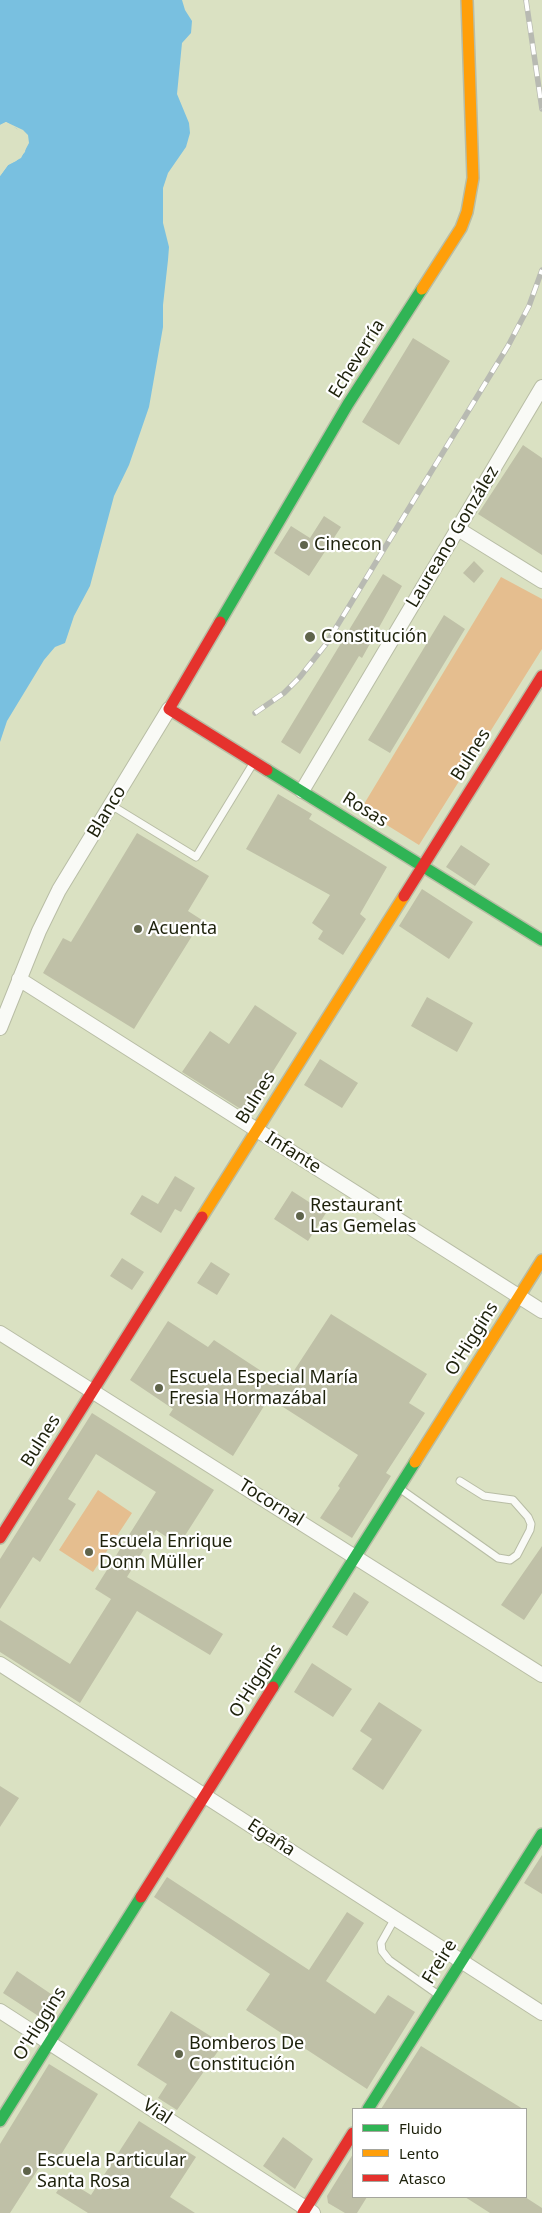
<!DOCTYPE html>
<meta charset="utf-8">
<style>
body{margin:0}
#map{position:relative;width:542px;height:2213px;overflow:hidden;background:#dae1c2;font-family:"Noto Sans",sans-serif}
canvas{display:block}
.legend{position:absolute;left:352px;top:2108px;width:175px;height:90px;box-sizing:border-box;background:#fff;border:1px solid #a5a69d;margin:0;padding:6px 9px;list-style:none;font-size:15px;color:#1d210b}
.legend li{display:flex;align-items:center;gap:10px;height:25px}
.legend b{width:25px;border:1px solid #a5a69d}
</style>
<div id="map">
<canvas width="542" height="2213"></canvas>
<ul class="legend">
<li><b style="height:6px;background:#30b455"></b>Fluido</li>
<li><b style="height:6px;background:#ff9f0a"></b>Lento</li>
<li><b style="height:6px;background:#e5322d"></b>Atasco</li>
</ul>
</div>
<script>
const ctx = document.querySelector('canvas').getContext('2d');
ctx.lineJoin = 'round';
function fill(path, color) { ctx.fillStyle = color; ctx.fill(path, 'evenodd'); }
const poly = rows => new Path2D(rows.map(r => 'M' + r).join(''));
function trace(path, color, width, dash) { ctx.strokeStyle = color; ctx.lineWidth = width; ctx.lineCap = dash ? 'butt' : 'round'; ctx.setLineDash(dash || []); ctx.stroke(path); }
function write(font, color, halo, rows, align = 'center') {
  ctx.font = font + ' "Noto Sans",sans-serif'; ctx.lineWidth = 4.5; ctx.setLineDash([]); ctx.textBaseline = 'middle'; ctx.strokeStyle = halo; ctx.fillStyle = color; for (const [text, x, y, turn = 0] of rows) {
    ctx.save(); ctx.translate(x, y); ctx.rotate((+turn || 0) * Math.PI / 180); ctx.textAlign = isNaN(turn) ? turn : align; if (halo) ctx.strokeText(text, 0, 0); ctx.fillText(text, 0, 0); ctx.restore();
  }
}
fill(poly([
 [501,577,542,599,542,649,419,845,361,809],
 [98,1490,132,1513,93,1572,59,1550]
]), '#e5be8f');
fill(poly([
 [0,0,182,0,185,10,192,21,191,33,182,43,177,94,189,123,190,133,186,147,168,173,163,188,163,223,169,247,168,260,163,305,163,327,149,407,129,465,114,496,90,586,74,616,65,643,55,647,44,660,7,721,0,742,0,176,8,165,16,161,25,152,27,135,6,122,0,125]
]), '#79c0e0');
fill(poly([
 [6,122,23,130,28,135,29,143,21,158,8,165,0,176,2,168,7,163,20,156,26,142,25,136,16,128,6,125,0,127,0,125]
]), '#dae1c2');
fill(poly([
 [413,338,450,361,399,445,362,422],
 [523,445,542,458,542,555,478,514],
 [324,516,341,527,309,576,274,553,291,526,310,538],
 [474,561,484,571,474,583,463,573],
 [383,574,402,586,362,658,359,656,300,754,281,742],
 [444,615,465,629,390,753,368,740],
 [278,794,312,814,309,819,387,867,360,914,366,919,343,955,318,939,323,931,312,923,330,895,246,849],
 [137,833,209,876,188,911,202,920,134,1029,43,973,63,938,71,942],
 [461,845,490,864,475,886,446,867],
 [422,889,473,922,449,959,399,926],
 [427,997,473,1023,457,1052,411,1026],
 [255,1005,297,1033,247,1113,182,1072,210,1031,229,1044],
 [320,1059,358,1083,342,1108,304,1085],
 [175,1176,195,1188,181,1212,175,1209,161,1233,130,1214,142,1195,158,1204],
 [292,1191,326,1213,308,1241,274,1219],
 [122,1258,144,1272,132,1290,110,1276],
 [211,1262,230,1274,217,1295,197,1283],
 [331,1314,427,1374,409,1403,425,1413,386,1473,391,1476,352,1538,320,1518,340,1488,338,1486,358,1455,269,1398,233,1456,169,1415,173,1409,130,1380,168,1321,208,1347,214,1340,284,1386],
 [92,1413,214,1490,179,1545,156,1530,127,1577,223,1634,210,1655,137,1611,80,1703,0,1652,0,1620,70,1664,111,1599,95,1589,156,1492,96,1454,68,1499,76,1504,40,1562,33,1557,0,1609,0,1559],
 [542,1546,542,1593,524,1620,501,1605],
 [354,1592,369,1602,347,1636,332,1627],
 [312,1663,352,1689,333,1717,294,1692],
 [379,1702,422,1730,383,1790,352,1769,372,1739,360,1731],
 [0,1786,19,1798,0,1827],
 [542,1855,542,1894,524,1883],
 [167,1877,309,1970,347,1912,364,1923,326,1981,375,2014,388,1995,415,2012,367,2089,246,2010,270,1974,154,1897],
 [17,1971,57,1998,43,2019,3,1993],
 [171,2011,223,2044,177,2110,158,2098,167,2084,137,2065],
 [421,2046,471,2077,523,2109,381,2109],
 [49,2064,98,2094,59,2158,49,2152,10,2213,0,2213,0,2144],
 [139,2121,196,2157,170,2197,195,2213,88,2213,56,2193,65,2179,91,2195],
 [283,2137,313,2159,295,2189,263,2166],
 [353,2154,353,2197,367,2197,357,2213,345,2213,328,2203,327,2196],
 [465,2197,525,2197,542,2208,542,2213,490,2213]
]), '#bfc0a7');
const lane = poly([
 [111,805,196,857,254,762],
 [399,1488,498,1558,510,1560,517,1555,530,1530,531,1524,528,1517,513,1500,484,1496,460,1481],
 [395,1918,381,1943,382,1951,389,1960,440,1996]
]);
const street = poly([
 [458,529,542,581],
 [302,791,542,387],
 [19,979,542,1311],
 [0,1028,39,931,59,890,169,709],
 [0,1333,542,1675],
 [0,1664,542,2013],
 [0,2011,313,2213]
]);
const fast = poly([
 [220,622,348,404,422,289],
 [267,770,542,940],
 [273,1687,415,1462],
 [368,2109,542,1834],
 [0,2121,141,1897]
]);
const slow = poly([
 [422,289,461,228,467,212,473,178,467,0],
 [202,1217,404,896],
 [415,1462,542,1260]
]);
const jam = poly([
 [220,622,169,709,267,770],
 [404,896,542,676],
 [0,1538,202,1217],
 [141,1897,273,1687],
 [303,2213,353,2133]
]);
trace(lane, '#b8bda5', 9);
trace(street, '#b8bda5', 16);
trace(fast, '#b8bda5', 14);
trace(slow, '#b8bda5', 14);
trace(jam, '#b8bda5', 14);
trace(lane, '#f9faf6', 7);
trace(street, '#f9faf6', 14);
trace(fast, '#30b455', 11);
trace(slow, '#ff9f0a', 11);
trace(jam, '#e5322d', 11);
const rail = poly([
 [526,0,542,109],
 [255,713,284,693,300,677,326,644,508,346,529,306,542,270]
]);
trace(rail, '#b8bab2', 5.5);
trace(rail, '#fff', 4, [11]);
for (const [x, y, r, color] of [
 [304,545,5,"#5f644b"],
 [310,637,6,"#5f644b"],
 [138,929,5,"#5f644b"],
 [300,1216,5,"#5f644b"],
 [159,1388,5,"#5f644b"],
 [89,1552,5,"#5f644b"],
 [179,2054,5,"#5f644b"],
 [27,2171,5,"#5f644b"]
]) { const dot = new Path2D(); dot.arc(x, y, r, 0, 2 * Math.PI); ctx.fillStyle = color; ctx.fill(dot); trace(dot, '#fff', 2); }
write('18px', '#1d210b', '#fff', [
 ["Echeverría",357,359,-58],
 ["Laureano González",453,537,-59],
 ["Bulnes",471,755,-58],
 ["Rosas",365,810,32],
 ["Blanco",107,812,-59],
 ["Bulnes",256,1098,-58],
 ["Infante",293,1153,32],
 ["O'Higgins",472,1339,-58],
 ["Bulnes",41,1441,-58],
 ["Tocornal",271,1503,32],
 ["O'Higgins",256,1681,-58],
 ["Egaña",271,1838,33],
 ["Freire",440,1962,-58],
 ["O'Higgins",40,2024,-58],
 ["Vial",157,2112,33]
]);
write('18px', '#1d210b', '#fff', [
 ["Cinecon",314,545],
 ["Constitución",321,637],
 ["Acuenta",148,929],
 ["Restaurant",310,1206],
 ["Las Gemelas",310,1227],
 ["Escuela Especial María",169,1378],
 ["Fresia Hormazábal",169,1399],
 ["Escuela Enrique",99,1542],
 ["Donn Müller",99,1563],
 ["Bomberos De",189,2044],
 ["Constitución",189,2065],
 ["Escuela Particular",37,2161],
 ["Santa Rosa",37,2182]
], 'left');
</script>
